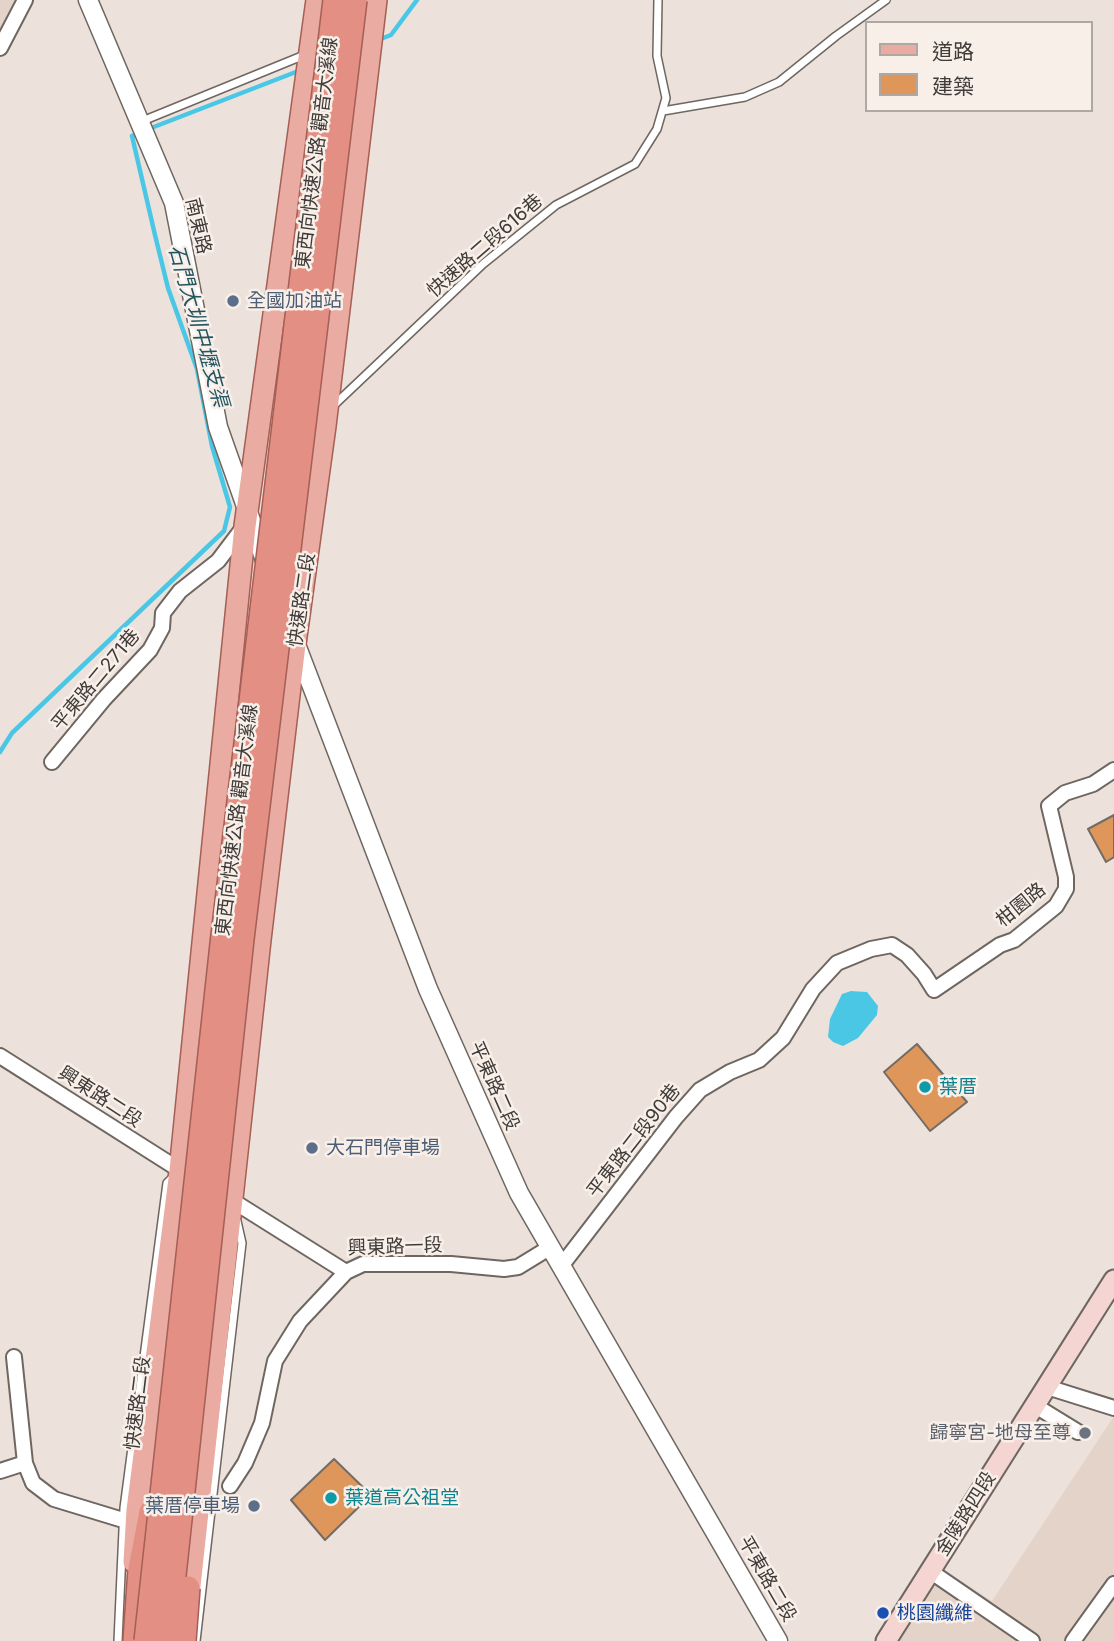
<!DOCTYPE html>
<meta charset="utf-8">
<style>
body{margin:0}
#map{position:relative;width:1114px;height:1641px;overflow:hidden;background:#ece2db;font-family:Inter,"Noto Sans TC",sans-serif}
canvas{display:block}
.legend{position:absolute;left:865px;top:21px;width:228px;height:91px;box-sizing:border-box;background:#f9efe9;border:2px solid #afa7a2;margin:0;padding:9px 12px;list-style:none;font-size:21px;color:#3f3b38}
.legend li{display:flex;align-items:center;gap:14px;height:35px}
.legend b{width:35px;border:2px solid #afa7a2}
</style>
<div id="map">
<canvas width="1114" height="1641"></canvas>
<ul class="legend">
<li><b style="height:9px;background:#eaaba3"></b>道路</li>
<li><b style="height:19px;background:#de965a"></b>建築</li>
</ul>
</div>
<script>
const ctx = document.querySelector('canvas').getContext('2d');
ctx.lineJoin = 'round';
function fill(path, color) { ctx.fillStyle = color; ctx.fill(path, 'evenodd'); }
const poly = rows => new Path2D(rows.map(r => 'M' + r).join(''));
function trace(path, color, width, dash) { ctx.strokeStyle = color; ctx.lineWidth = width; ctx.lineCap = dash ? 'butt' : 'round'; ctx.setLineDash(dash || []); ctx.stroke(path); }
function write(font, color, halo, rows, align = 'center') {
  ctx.font = font + ' Inter,"Noto Sans TC",sans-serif'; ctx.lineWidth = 5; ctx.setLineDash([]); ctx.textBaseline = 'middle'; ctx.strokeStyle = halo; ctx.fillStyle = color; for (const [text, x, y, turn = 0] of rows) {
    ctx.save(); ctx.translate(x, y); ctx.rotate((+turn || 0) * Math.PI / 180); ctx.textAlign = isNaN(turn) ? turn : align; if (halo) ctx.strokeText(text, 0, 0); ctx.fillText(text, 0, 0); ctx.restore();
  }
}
fill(poly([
 [0,0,22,0,0,33],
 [1114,1416,1114,1641,899,1641,938,1566,992,1601]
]), '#e3d3c8');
fill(poly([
 [851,991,867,992,878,1006,877,1015,858,1038,843,1046,833,1042,828,1037,830,1019,842,994]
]), '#4bc7e6');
trace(poly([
 [378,40,391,35,417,0],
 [146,130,301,70],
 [0,752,12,733,224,531,230,507,212,446,197,369,168,288,155,235,132,136,138,134]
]), '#4bc7e6', 4.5);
const building = poly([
 [1114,815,1114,857,1106,862,1088,829,1114,815],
 [917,1044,967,1102,930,1131,884,1072,917,1044],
 [334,1459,371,1495,325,1540,291,1500,334,1459]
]);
fill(building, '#de965a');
trace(building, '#736b65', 2);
const service = poly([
 [663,111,745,97,779,82,836,36,886,0],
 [140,122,307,54],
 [332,407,483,264,556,205,635,164,657,129,666,98,657,56,658,0],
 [118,1641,124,1508,167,1183,174,1176],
 [196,1641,242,1243,237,1221]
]);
const minor = poly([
 [0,48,25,0],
 [52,762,104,699,150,650,162,628,163,613,180,591,218,561,243,528],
 [0,1056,186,1174],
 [225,1196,346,1272],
 [562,1265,676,1117,700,1090,730,1072,759,1060,783,1038,813,989,837,963,871,949,892,945,907,955,924,974,934,990,1000,945,1014,940,1056,906,1066,889,1066,877,1049,806,1065,793,1093,784,1114,770],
 [14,1357,25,1463,33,1483,54,1499,123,1520],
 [1047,1387,1114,1408],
 [1034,1405,1078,1432],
 [0,1471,25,1463],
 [230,1486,245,1463,262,1423,275,1361,300,1321,346,1272,363,1264,451,1264,504,1269,518,1267,549,1248],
 [930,1571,1032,1641],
 [1073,1641,1114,1584]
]);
const tertiary = poly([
 [88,0,174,203,218,427,267,566],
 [295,642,428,989,519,1193,778,1641]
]);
const secondary = poly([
 [886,1641,1114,1280]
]);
const primary = poly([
 [134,1562,137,1510,180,1171,245,526,317,0],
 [188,1604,260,940,295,644,325,426,376,0]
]);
const trunk = poly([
 [135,1641,140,1569,151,1512]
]);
trace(service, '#6e6660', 10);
trace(minor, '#6e6660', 18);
trace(tertiary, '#6e6660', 21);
trace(secondary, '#6e6660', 23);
trace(primary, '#a55f55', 24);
trace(trunk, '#a55f55', 26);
trace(service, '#fff', 7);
trace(minor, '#fff', 14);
trace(tertiary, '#fff', 18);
trace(secondary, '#f4d5d1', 19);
trace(primary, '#eaaba3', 21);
trace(trunk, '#e38f84', 23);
const trunkBridge = poly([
 [146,1641,223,935,335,0],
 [167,1641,242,939,355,0],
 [184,1641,188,1588]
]);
trace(trunkBridge, '#a55f55', 26, []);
trace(trunkBridge, '#e38f84', 23);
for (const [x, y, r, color] of [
 [233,301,7,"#5c6f8a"],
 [925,1087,7,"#0f9aa8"],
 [312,1148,7,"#5c6f8a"],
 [1085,1433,7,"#6b7280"],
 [331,1498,7,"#0f9aa8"],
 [254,1506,7,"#5c6f8a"],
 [883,1613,7,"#1a4fb4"]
]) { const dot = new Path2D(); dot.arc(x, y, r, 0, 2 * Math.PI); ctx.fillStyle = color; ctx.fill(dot); trace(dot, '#f9efe9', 2.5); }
write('19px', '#3f3b38', '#f9efe9', [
 ["東西向快速公路 觀音大溪線",317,153,-83],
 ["南東路",198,226,77],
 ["快速路二段616巷",485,246,-41],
 ["快速路二段",302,600,-82],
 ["平東路二271巷",96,680,-50],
 ["東西向快速公路 觀音大溪線",237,820,-83],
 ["柑園路",1021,905,-39],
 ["平東路二段",494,1086,66],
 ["興東路二段",100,1097,33],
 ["平東路二段90巷",634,1141,-52],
 ["興東路一段",395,1247,-2],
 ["快速路二段",138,1403,-83],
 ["金陵路四段",966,1514,-58],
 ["平東路二段",767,1579,60]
]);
write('19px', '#4e5e75', '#f9efe9', [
 ["全國加油站",247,301],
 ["大石門停車場",326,1148],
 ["葉厝停車場",240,1506,"right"]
], 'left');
write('19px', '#0d838f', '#f9efe9', [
 ["葉厝",939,1087],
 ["葉道高公祖堂",345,1498]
], 'left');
write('19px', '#5b616d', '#f9efe9', [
 ["歸寧宮-地母至尊",1071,1433]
], 'right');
write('19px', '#164399', '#f9efe9', [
 ["桃園纖維",897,1613]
], 'left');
write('italic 21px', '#235663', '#f9efe9', [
 ["石門大圳中壢支渠",198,326,74]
]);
</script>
